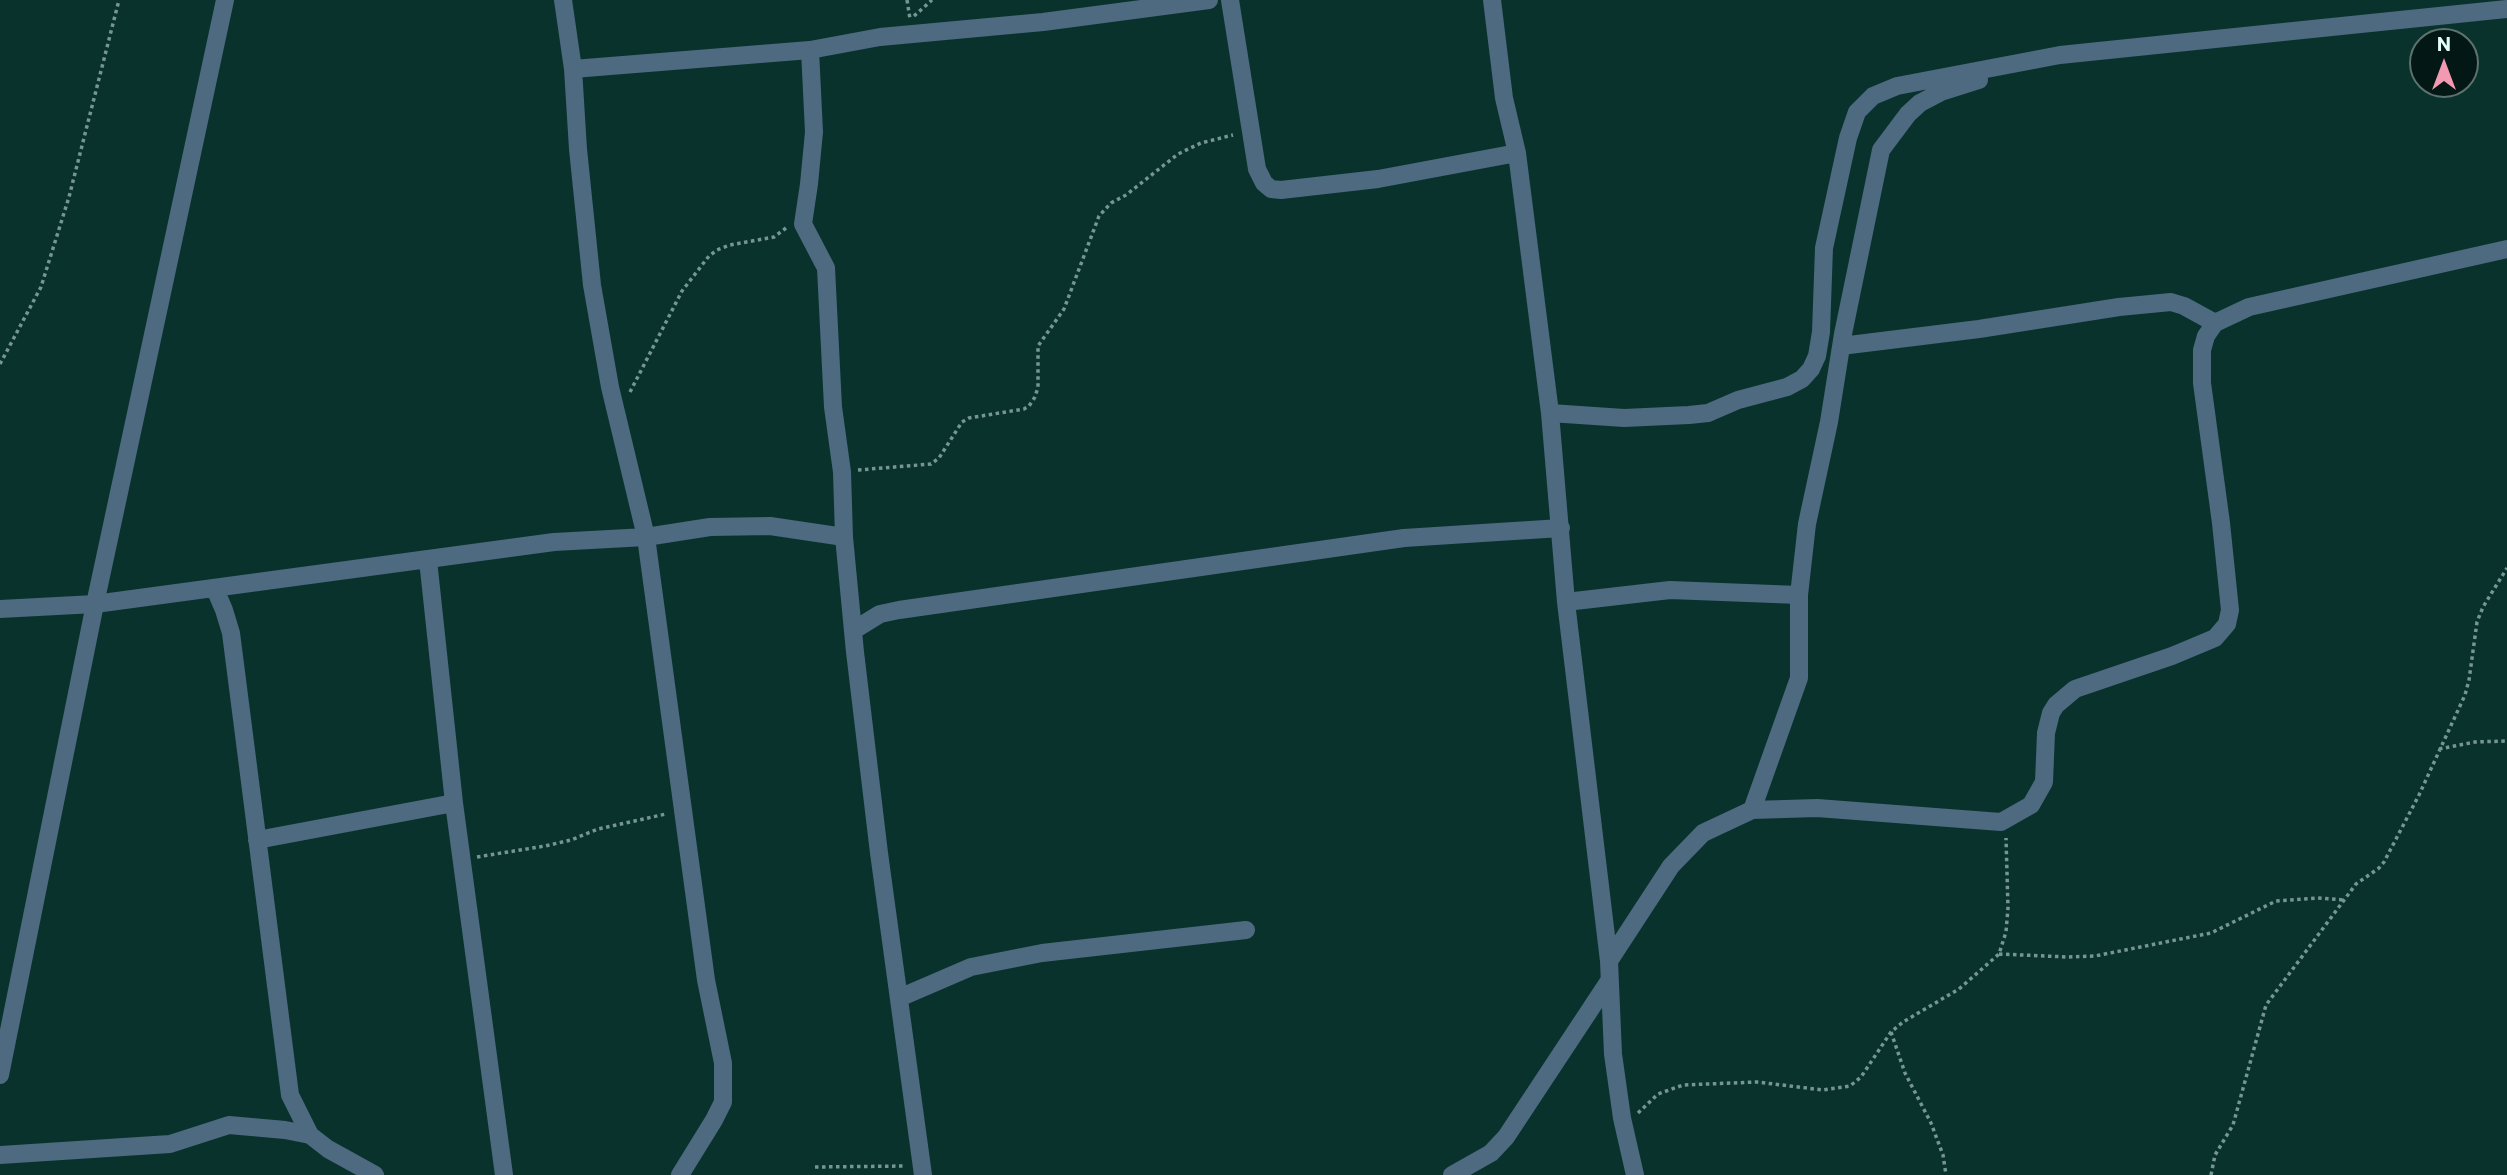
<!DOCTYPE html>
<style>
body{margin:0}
#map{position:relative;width:2507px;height:1175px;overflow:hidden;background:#09322d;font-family:Commissioner,sans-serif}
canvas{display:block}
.north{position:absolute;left:2409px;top:28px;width:70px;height:70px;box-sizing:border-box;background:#031714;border:2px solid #5c726e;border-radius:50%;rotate:0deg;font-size:19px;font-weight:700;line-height:28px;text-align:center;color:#e1fbf6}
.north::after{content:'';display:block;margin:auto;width:24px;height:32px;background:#f19ab1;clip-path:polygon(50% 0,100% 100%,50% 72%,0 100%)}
</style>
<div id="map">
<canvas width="2507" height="1175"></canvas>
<div class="north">N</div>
</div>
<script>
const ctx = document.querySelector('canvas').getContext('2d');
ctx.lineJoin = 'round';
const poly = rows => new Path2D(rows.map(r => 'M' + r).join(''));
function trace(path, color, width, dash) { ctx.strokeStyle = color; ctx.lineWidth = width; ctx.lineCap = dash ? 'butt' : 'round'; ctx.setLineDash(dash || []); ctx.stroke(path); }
trace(poly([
 [907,0,910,19],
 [914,16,932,0],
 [0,364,41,287,69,197,119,0],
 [630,392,682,291,709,256,717,250,730,245,774,237,786,228],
 [858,470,931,464,939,458,962,422,969,418,1024,409,1029,406,1035,397,1038,387,1038,346,1064,309,1099,216,1111,203,1126,195,1178,154,1201,143,1233,135],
 [2439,749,2475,742,2507,741],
 [477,857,545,846,571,840,598,829,666,814],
 [1999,954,2068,957,2095,956,2211,933,2276,901,2318,898,2344,900],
 [1891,1032,1905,1073,1931,1123,1943,1155,1946,1175],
 [1638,1113,1658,1094,1683,1085,1757,1082,1823,1090,1850,1086,1861,1077,1891,1032,1903,1022,1959,989,1999,954,2006,932,2008,908,2006,838],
 [815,1167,906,1166],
 [2211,1175,2215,1155,2233,1125,2266,1005,2356,884,2379,868,2384,862,2419,795,2465,695,2469,680,2477,622,2483,607,2507,568]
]), '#759691', 3.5, [3.5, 3.5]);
trace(poly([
 [563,0,573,69,578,149,592,285,610,387,646,537,706,980,723,1063,723,1102,714,1120,680,1175],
 [1230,0,1257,169,1264,183,1271,189,1281,190,1378,179,1517,153],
 [1492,0,1504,98,1517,153,1550,413,1566,602,1609,961,1613,1054,1622,1118,1635,1175],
 [810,50,814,132,809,184,803,224,826,268,833,407,842,472,844,537,855,652,879,853,923,1175],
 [573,69,810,50,880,37,1043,22,1209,0],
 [1841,346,1979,329,2119,307,2171,302,2184,306,2215,323],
 [1550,413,1624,418,1689,415,1708,413,1738,400,1787,387,1802,379,1811,369,1817,356,1821,332,1824,248,1848,138,1857,112,1873,96,1897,86,2060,55,2507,9],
 [428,560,454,803,504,1175],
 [215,589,224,610,231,633,290,1095,310,1135],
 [1566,602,1670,590,1799,595],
 [0,609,95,604,554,542,646,537,710,527,770,526,844,537],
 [854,630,880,614,899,610,1404,538,1561,528],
 [1752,810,1799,678,1799,595,1807,524,1829,422,1843,334,1881,150,1908,114,1920,103,1941,92,1979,80],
 [257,840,454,803],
 [1609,961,1671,866,1703,833,1752,810,1817,808,2001,822,2031,805,2044,782,2046,733,2051,713,2056,705,2075,689,2172,656,2215,638,2227,624,2230,610,2221,523,2202,383,2202,350,2206,336,2215,323,2249,307,2507,249],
 [899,998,971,967,1042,953,1246,930],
 [0,1155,170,1144,229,1125,285,1130,310,1135,328,1149,375,1175],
 [1452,1175,1491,1153,1506,1137,1609,981]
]), '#4d6a80', 18);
trace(poly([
 [0,1075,95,604,225,0]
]), '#4d6a80', 18);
</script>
